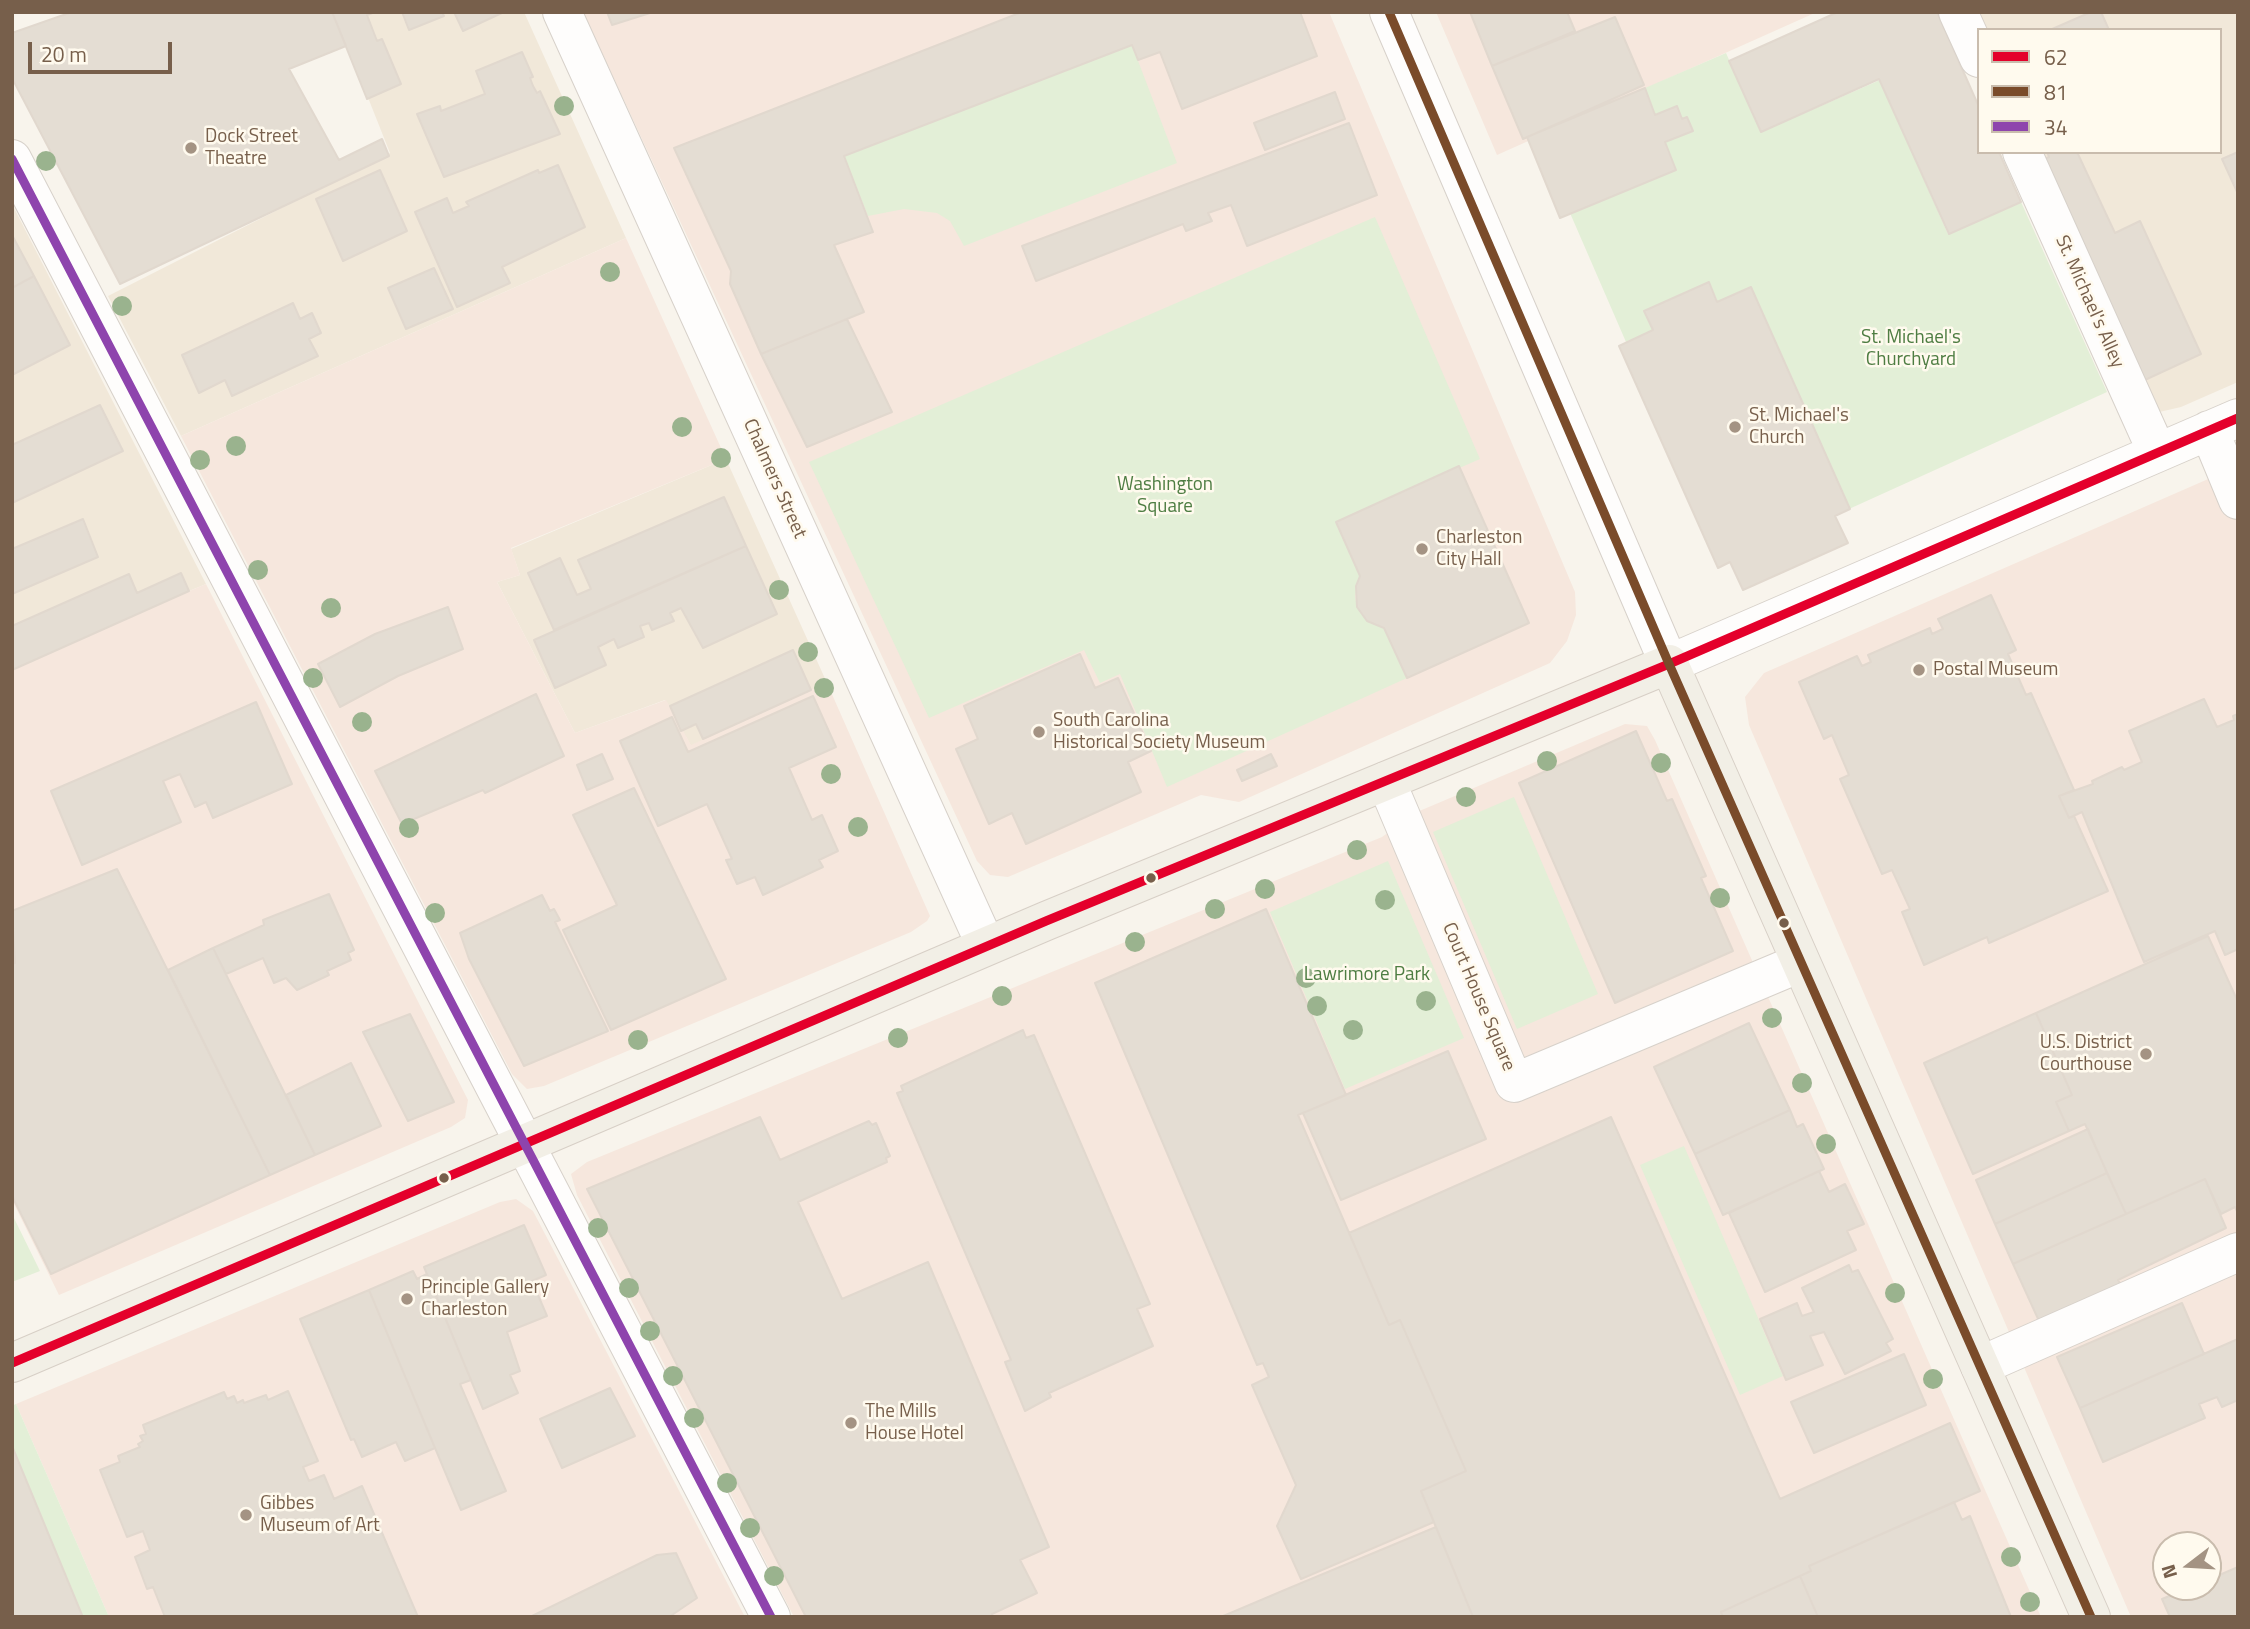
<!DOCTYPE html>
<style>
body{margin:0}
#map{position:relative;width:2250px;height:1629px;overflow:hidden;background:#f8f4ec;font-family:"Titillium Web",sans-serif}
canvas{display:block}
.frame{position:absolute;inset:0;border:14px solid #775f4b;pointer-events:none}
.legend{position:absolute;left:1977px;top:28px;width:245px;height:126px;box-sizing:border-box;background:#fffaee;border:2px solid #c9bcad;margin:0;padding:9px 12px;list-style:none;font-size:21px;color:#775f4b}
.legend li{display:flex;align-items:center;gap:14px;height:35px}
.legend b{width:35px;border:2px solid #c9bcad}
.north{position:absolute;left:2152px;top:1531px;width:70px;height:70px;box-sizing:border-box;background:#fffaee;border:2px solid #c9bcad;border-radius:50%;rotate:253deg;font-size:19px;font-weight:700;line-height:28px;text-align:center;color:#775f4b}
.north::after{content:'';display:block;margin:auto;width:24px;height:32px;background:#a49383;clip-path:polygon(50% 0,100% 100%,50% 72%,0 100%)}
.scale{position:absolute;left:28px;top:42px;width:144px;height:32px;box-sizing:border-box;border:4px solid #775f4b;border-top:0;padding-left:9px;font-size:21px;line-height:24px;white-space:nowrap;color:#775f4b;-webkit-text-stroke:5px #fffaee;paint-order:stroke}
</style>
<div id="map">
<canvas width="2250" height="1629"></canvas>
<div class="frame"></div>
<ul class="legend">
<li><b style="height:9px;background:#e4002b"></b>62</li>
<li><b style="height:9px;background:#7a4b2a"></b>81</li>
<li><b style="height:9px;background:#8e44ad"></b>34</li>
</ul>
<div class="north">N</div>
<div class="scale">20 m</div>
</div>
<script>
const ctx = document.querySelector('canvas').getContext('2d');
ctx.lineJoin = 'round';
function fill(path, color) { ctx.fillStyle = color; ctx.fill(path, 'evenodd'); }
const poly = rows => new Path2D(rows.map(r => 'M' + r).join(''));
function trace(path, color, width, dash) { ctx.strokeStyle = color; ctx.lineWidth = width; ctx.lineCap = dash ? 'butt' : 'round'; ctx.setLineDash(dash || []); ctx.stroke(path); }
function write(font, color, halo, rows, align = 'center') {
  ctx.font = font + ' "Titillium Web",sans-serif'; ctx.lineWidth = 5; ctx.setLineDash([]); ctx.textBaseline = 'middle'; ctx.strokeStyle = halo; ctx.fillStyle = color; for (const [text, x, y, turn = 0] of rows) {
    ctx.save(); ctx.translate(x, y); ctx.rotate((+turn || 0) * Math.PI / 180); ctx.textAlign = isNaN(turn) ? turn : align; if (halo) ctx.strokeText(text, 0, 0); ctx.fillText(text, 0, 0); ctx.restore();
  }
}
fill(poly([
 [334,12,524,12,626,238,181,436,108,296,390,153],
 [1963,12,2238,12,2238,382,2181,407,2155,413,2027,152,2220,152,2220,30,1979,30],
 [12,204,206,584,12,665],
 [726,459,827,683,691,746,665,700,575,733,497,582,520,575,511,549]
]), '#f1e8d9');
fill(poly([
 [583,12,1329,12,1575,592,1576,615,1567,641,1550,663,1239,802,1201,795,1008,877,990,875,977,861],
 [1436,12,1817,12,1497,155],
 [626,238,726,459,511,548,520,575,497,582,575,733,666,700,691,745,827,683,930,916,927,921,911,932,544,1086,527,1089,512,1074,181,436],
 [2238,466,2238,1617,2131,1617,1749,725,1745,697,1764,673],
 [2166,1545,2208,1545,2208,1587,2166,1587],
 [206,584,468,1100,465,1118,451,1127,59,1295,12,1200,12,962,21,957,12,938,12,665],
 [1625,724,1647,726,1655,740,2041,1617,794,1617,577,1195,571,1174,587,1162,1382,837,1417,812],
 [516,1199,533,1211,745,1617,109,1617,16,1404,500,1202]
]), '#f6e7dd');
fill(poly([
 [1132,45,1177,163,964,246,950,221,937,213,904,209,868,216,844,156],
 [1726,53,1761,132,1880,80,1948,234,2021,202,2107,392,1849,509,1718,302,1709,283,1645,312,1653,330,1626,342,1570,213,1676,170,1665,142,1693,130,1687,117,1682,119,1677,106,1655,115,1645,88],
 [1375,217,1480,459,1336,522,1360,576,1355,596,1357,607,1367,621,1384,628,1407,678,1167,787,1120,674,1100,683,1084,650,929,718,809,462],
 [1514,797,1598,994,1517,1029,1433,832],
 [1388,861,1464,1038,1345,1089,1270,912],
 [1684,1146,1783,1376,1740,1395,1640,1165],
 [12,1214,40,1271,12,1282],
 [16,1404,109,1617,12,1617,12,1406]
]), '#e3efd7');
const building = poly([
 [72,12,332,12,346,46,289,69,339,160,382,139,389,156,120,284,12,78,12,33,72,12],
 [332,12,375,12,367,15,377,41,382,39,401,84,367,99,332,12],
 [402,12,442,12,444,16,409,30,402,12],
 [454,12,504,12,463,31,454,12],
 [607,12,649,12,650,13,612,25,607,12],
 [1022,12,1300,12,1317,56,1182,109,1160,52,1138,60,1132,45,844,156,873,232,834,245,864,312,761,354,730,284,731,271,674,148,1022,12],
 [1470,12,1567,12,1575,31,1492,66,1470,12],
 [1838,12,1937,12,1979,107,1979,152,1999,152,2021,202,1949,234,1879,79,1761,132,1729,61,1838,12],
 [2091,12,2101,12,2109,30,2050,30,2091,12],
 [1615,17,1644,85,1523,139,1492,66,1615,17],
 [522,52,533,77,530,78,533,86,537,93,540,91,560,134,444,177,417,114,440,106,441,111,485,94,476,71,522,52],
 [1645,88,1655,115,1677,106,1682,119,1687,117,1693,131,1665,142,1676,170,1560,218,1527,137,1645,88],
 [1335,92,1345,119,1265,150,1254,123,1335,92],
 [1349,123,1377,195,1247,246,1231,205,1208,213,1212,221,1186,231,1183,224,1036,281,1022,246,1349,123],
 [2047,152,2077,152,2115,233,2140,221,2201,354,2134,385,2032,165,2049,157,2047,152],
 [2238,152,2238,194,2222,159,2238,152],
 [558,165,585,227,502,267,510,283,457,307,415,212,447,198,453,213,469,206,466,202,538,170,539,173,558,165],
 [380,170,407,231,343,261,316,199,380,170],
 [12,235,34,276,12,288,12,235],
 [434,268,453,309,406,329,388,288,434,268],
 [34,276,70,345,12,375,12,288,34,276],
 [1709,282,1717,302,1751,287,1850,509,1835,516,1848,543,1743,590,1730,562,1718,568,1619,346,1653,330,1644,311,1709,282],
 [293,303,300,319,312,313,321,333,309,339,318,356,232,396,225,380,199,393,182,355,293,303],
 [847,319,892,412,807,447,761,354,847,319],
 [100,405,123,451,12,503,12,445,100,405],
 [1459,466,1529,623,1407,678,1384,628,1367,621,1357,607,1356,586,1360,576,1336,522,1459,466],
 [724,497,746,546,554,630,528,573,560,558,577,595,591,589,578,560,724,497],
 [83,519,98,557,12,594,12,549,83,519],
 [746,546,777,614,703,648,681,608,670,613,674,621,652,630,649,623,640,626,644,637,618,648,614,639,598,647,606,665,555,688,534,640,746,546],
 [181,573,189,591,12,670,12,626,129,574,137,593,181,573],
 [1991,595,2016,650,2008,654,2026,695,2031,693,2074,790,2059,796,2069,818,2074,816,2108,891,1989,943,1987,937,1924,965,1902,912,1910,909,1892,870,1882,874,1840,779,1849,775,1832,735,1824,739,1799,682,1857,656,1862,666,1871,662,1868,655,1930,628,1932,634,1943,629,1938,619,1991,595],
 [448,607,463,649,398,676,340,707,318,664,375,634,448,607],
 [793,650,811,690,703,739,696,724,681,731,670,706,793,650],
 [1080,654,1095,688,1118,678,1151,751,1128,762,1141,792,1026,844,1012,813,989,824,956,749,978,739,964,706,1080,654],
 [536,694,564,756,485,793,483,790,402,824,375,771,536,694],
 [813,696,836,747,789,768,812,820,822,815,838,851,819,860,823,867,763,895,755,877,737,884,726,860,732,859,707,804,658,826,620,741,672,717,688,752,813,696],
 [2204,699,2217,727,2234,720,2233,716,2238,714,2238,949,2225,955,2215,931,2144,962,2082,812,2069,818,2059,796,2093,784,2092,781,2122,767,2124,770,2142,762,2129,731,2204,699],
 [256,702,292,784,213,818,206,802,195,807,180,774,163,781,181,822,82,865,51,791,256,702],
 [1636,731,1667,801,1672,799,1706,876,1701,878,1733,951,1615,1003,1519,783,1636,731],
 [602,754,613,779,587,790,577,765,602,754],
 [1271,754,1277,766,1242,781,1237,770,1271,754],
 [634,788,726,979,611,1030,563,930,617,905,573,815,634,788],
 [117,869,270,1175,51,1274,12,1196,12,964,15,963,12,911,117,869],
 [329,894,354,950,348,953,351,960,327,971,329,975,297,990,286,978,274,983,263,958,226,974,213,948,264,925,263,920,329,894],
 [542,895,550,911,554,909,560,920,555,922,608,1031,524,1066,469,959,460,933,542,895],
 [1266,909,1346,1095,1298,1115,1389,1325,1400,1320,1466,1471,1421,1491,1434,1522,1301,1579,1277,1526,1296,1485,1252,1385,1269,1377,1263,1363,1257,1365,1095,983,1266,909],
 [2208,936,2238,1002,2238,1213,2235,1207,2221,1214,2205,1179,2126,1214,2085,1124,2069,1131,2056,1102,2072,1095,2036,1013,2208,936],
 [213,948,315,1155,270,1175,168,970,213,948],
 [2036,1013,2072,1095,2056,1102,2069,1131,1973,1174,1924,1063,2036,1013],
 [410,1014,454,1102,408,1121,363,1032,410,1014],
 [1749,1023,1790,1110,1695,1154,1654,1067,1749,1023],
 [1023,1030,1026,1038,1034,1035,1150,1304,1137,1309,1153,1346,1049,1393,1051,1397,1025,1411,1005,1362,1011,1360,897,1093,903,1091,901,1086,1023,1030],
 [1448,1051,1486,1139,1341,1200,1303,1113,1448,1051],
 [351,1063,381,1126,315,1155,286,1095,351,1063],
 [1790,1110,1797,1127,1803,1124,1824,1169,1723,1215,1695,1154,1790,1110],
 [760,1117,780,1160,869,1121,872,1125,876,1123,890,1156,886,1158,887,1162,798,1202,842,1299,928,1262,1049,1547,1020,1560,1037,1593,992,1614,993,1617,806,1617,587,1189,760,1117],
 [1611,1117,1780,1499,1950,1423,1980,1491,1809,1566,1811,1571,1721,1612,1723,1617,1473,1617,1421,1491,1466,1471,1400,1320,1389,1325,1349,1233,1611,1117],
 [2088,1129,2107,1173,1995,1224,1976,1180,2088,1129],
 [1819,1171,1829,1192,1845,1184,1864,1224,1847,1231,1856,1250,1765,1292,1729,1213,1819,1171],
 [2107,1173,2126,1214,2013,1264,1995,1224,2107,1173],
 [2205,1179,2226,1228,2118,1280,2121,1285,2039,1321,2013,1264,2205,1179],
 [524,1225,546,1275,532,1281,547,1316,507,1332,520,1371,510,1375,518,1393,483,1409,424,1267,524,1225],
 [1849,1265,1852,1272,1858,1270,1893,1339,1886,1343,1891,1351,1845,1374,1824,1332,1810,1336,1823,1365,1786,1380,1760,1319,1797,1303,1802,1316,1814,1312,1802,1288,1849,1265],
 [413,1271,417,1279,427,1274,471,1380,460,1384,506,1491,461,1510,369,1290,413,1271],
 [369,1290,435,1448,405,1461,396,1442,362,1457,354,1439,351,1440,300,1319,369,1290],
 [2182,1303,2204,1354,2080,1408,2057,1357,2182,1303],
 [2238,1339,2238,1400,2222,1407,2217,1397,2199,1404,2205,1418,2103,1462,2080,1408,2238,1339],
 [1904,1354,1926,1405,1814,1453,1791,1402,1904,1354],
 [610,1388,635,1436,562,1468,540,1419,610,1388],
 [288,1391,318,1461,303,1467,309,1481,324,1475,334,1499,362,1486,418,1617,165,1617,153,1587,147,1589,135,1557,150,1550,143,1531,127,1537,100,1470,120,1462,118,1456,140,1447,138,1444,143,1441,140,1436,146,1434,143,1425,224,1392,227,1399,234,1396,237,1403,243,1400,244,1403,266,1395,268,1400,288,1391],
 [12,1446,82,1615,78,1617,12,1617,12,1446],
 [1954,1502,1962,1520,1970,1516,2011,1617,1818,1617,1800,1576,1811,1571,1809,1566,1954,1502],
 [1436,1527,1473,1617,1221,1617,1287,1589,1436,1527],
 [676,1553,697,1598,669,1617,530,1617,657,1555,676,1553],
 [2238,1567,2238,1617,2170,1617,2162,1599,2191,1587,2208,1587,2208,1580,2238,1567],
 [1800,1576,1818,1617,1723,1617,1721,1612,1800,1576]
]);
fill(building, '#e4ddd3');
trace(building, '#e1d8ce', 2);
const minor = poly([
 [562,12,986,946],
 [1389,12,1669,664,2238,418],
 [1958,12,1979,58],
 [2022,152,2157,452],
 [12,159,771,1617],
 [2209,430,2238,500],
 [1386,781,1514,1083,1800,963],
 [1980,1366,2238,1252]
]);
const major = poly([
 [12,1363,1046,921,1669,664,2091,1617]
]);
trace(minor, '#d7d1ca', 40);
trace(major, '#d7cfc6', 40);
trace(minor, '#fefdfc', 38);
trace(major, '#f2efe6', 38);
trace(poly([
 [12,1363,1046,921,1669,664,2238,418]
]), '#e4002b', 9);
trace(poly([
 [1389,12,1669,664,2091,1617]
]), '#7a4b2a', 9);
trace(poly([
 [12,159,771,1617]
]), '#8e44ad', 9);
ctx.fillStyle = '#9ab38e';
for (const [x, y] of [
 [564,106],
 [46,161],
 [610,272],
 [122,306],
 [682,427],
 [236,446],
 [721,458],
 [200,460],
 [258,570],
 [779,590],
 [331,608],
 [808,652],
 [313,678],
 [824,688],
 [362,722],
 [1547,761],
 [1661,763],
 [831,774],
 [1466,797],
 [858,827],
 [409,828],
 [1357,850],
 [1265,889],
 [1720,898],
 [1385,900],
 [1215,909],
 [435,913],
 [1135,942],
 [1306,978],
 [1002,996],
 [1426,1001],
 [1317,1006],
 [1772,1018],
 [1353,1030],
 [898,1038],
 [638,1040],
 [1802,1083],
 [1826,1144],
 [598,1228],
 [629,1288],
 [1895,1293],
 [650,1331],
 [673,1376],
 [1933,1379],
 [694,1418],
 [727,1483],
 [750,1528],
 [2011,1557],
 [774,1576],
 [2030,1602]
]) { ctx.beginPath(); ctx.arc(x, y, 10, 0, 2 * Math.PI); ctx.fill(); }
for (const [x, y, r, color] of [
 [191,148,7,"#a49383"],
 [1735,427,7,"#a49383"],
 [1422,549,7,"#a49383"],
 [1919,670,7,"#a49383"],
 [1039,732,7,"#a49383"],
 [1151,878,6,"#775f4b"],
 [1784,923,6,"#775f4b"],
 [2146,1054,7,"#a49383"],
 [444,1178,6,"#775f4b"],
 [407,1299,7,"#a49383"],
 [851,1423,7,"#a49383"],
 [246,1515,7,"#a49383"]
]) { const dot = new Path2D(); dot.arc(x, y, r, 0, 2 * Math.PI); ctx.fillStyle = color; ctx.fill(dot); trace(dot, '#fffaee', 2.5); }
write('19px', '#775f4b', '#fffaee', [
 ["Dock Street",205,137],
 ["Theatre",205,159],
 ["St. Michael's",1749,416],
 ["Church",1749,438],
 ["Charleston",1436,538],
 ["City Hall",1436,560],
 ["Postal Museum",1933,670],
 ["South Carolina",1053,721],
 ["Historical Society Museum",1053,743],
 ["U.S. District",2132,1043,"right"],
 ["Courthouse",2132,1065,"right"],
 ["Principle Gallery",421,1288],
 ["Charleston",421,1310],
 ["The Mills",865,1412],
 ["House Hotel",865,1434],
 ["Gibbes",260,1504],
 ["Museum of Art",260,1526]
], 'left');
write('19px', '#775f4b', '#fffaee', [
 ["St. Michael's Alley",2089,302,66],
 ["Chalmers Street",774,479,66],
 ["Court House Square",1478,997,67]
]);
write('19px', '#4e7d42', '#fffaee', [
 ["St. Michael's",1911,338],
 ["Churchyard",1911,360],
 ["Washington",1165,485],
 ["Square",1165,507],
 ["Lawrimore Park",1367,975]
]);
</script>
